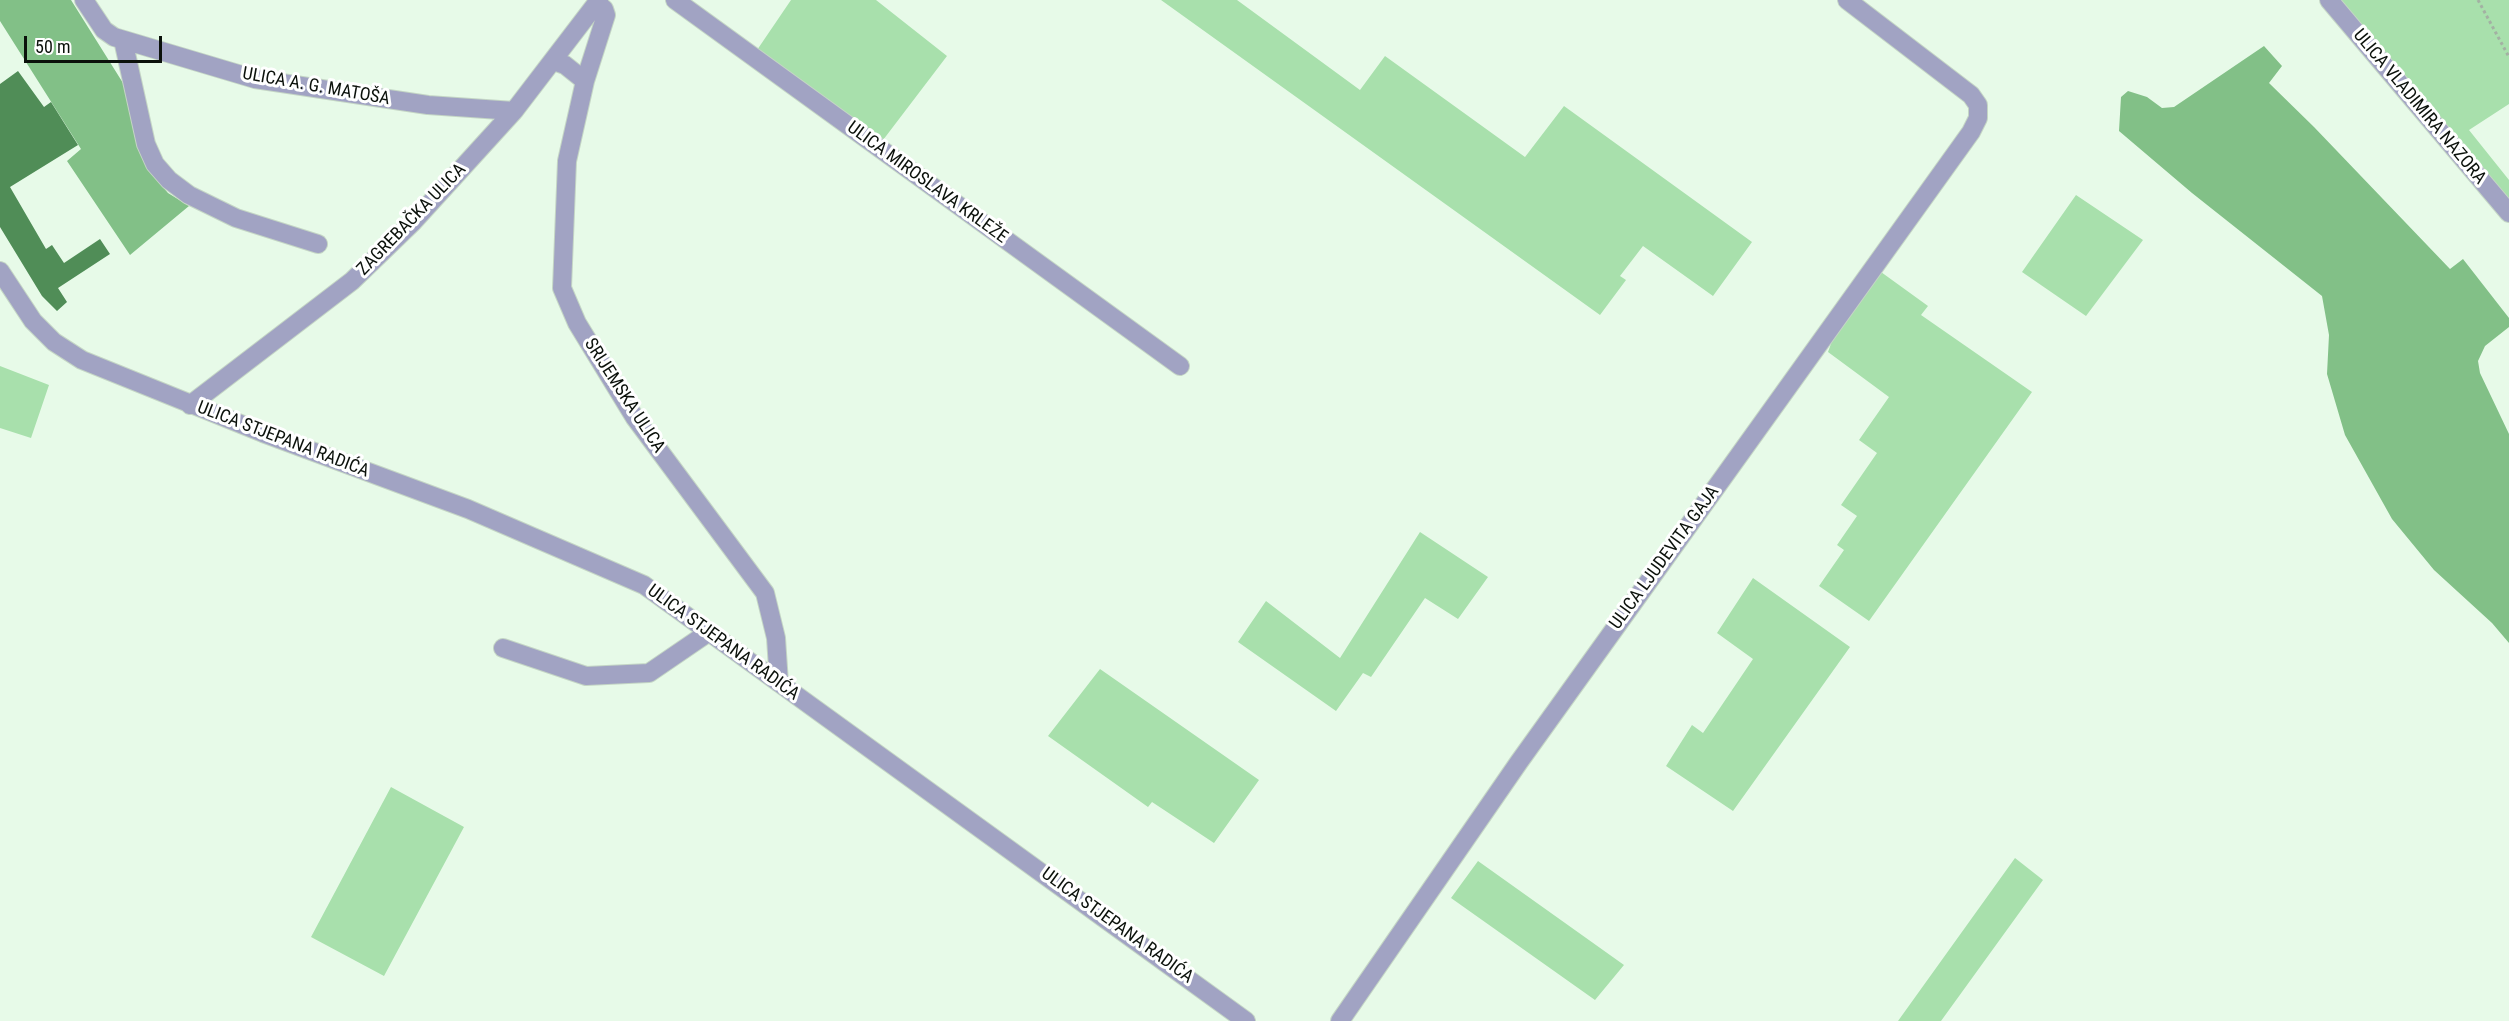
<!DOCTYPE html>
<meta charset="utf-8">
<style>
body{margin:0}
#map{position:relative;width:2509px;height:1021px;overflow:hidden;background:#e7fae8;font-family:"Roboto Condensed",sans-serif}
canvas{display:block}
.scale{position:absolute;left:24px;top:36px;width:138px;height:27px;box-sizing:border-box;border:3px solid #0b110b;border-top:0;padding-left:8px;font-size:18px;line-height:21px;white-space:nowrap;color:#0b110b;-webkit-text-stroke:4px #fff;paint-order:stroke}
</style>
<div id="map">
<canvas width="2509" height="1021"></canvas>
<div class="scale">50 m</div>
</div>
<script>
const ctx = document.querySelector('canvas').getContext('2d');
ctx.lineJoin = 'round';
function fill(path, color) { ctx.fillStyle = color; ctx.fill(path, 'evenodd'); }
const poly = rows => new Path2D(rows.map(r => 'M' + r).join(''));
function trace(path, color, width, dash) { ctx.strokeStyle = color; ctx.lineWidth = width; ctx.lineCap = dash ? 'butt' : 'round'; ctx.setLineDash(dash || []); ctx.stroke(path); }
function write(font, color, halo, rows, align = 'center') {
  ctx.font = font + ' "Roboto Condensed",sans-serif'; ctx.lineWidth = 6; ctx.setLineDash([]); ctx.textBaseline = 'middle'; ctx.strokeStyle = halo; ctx.fillStyle = color; for (const [text, x, y, turn = 0] of rows) {
    ctx.save(); ctx.translate(x, y); ctx.rotate((+turn || 0) * Math.PI / 180); ctx.textAlign = isNaN(turn) ? turn : align; if (halo) ctx.strokeText(text, 0, 0); ctx.fillText(text, 0, 0); ctx.restore();
  }
}
fill(poly([
 [791,0,876,0,947,56,880,144,755,53],
 [1161,0,1237,0,1360,90,1385,56,1525,157,1564,106,1752,242,1713,296,1643,246,1620,276,1626,280,1600,315],
 [2339,0,2509,0,2509,104,2469,130,2509,180,2509,202],
 [2076,195,2143,240,2086,316,2022,272],
 [1881,272,1928,306,1921,315,2032,392,1869,621,1819,586,1844,550,1837,545,1857,516,1841,505,1877,453,1859,440,1889,397,1828,352,1832,341],
 [0,366,49,385,31,438,0,428],
 [1420,532,1488,577,1458,619,1425,598,1371,677,1363,673,1336,711,1238,642,1266,601,1340,658],
 [1753,578,1850,647,1733,811,1666,766,1692,725,1703,733,1753,659,1717,633],
 [1100,669,1259,780,1214,843,1152,802,1148,807,1048,736],
 [391,787,464,827,384,976,311,937],
 [2015,858,2043,880,1941,1021,1898,1021],
 [1478,861,1624,965,1595,1000,1451,898]
]), '#a8e0ac');
fill(poly([
 [0,0,71,0,123,83,155,178,168,193,189,206,130,255,67,161,81,149,0,21],
 [2264,46,2282,66,2269,83,2314,127,2450,269,2463,259,2509,318,2509,327,2485,346,2478,361,2480,373,2509,434,2509,643,2492,623,2434,570,2392,519,2345,435,2327,374,2329,335,2322,296,2192,193,2119,131,2121,97,2128,91,2147,97,2162,108,2174,107]
]), '#82c087');
fill(poly([
 [18,71,44,107,51,102,78,145,10,187,46,249,52,245,64,263,100,239,110,254,58,288,67,302,57,311,42,296,0,227,0,84]
]), '#508d57');
const minor = poly([
 [84,0,104,30,114,37,255,79,428,105,514,111],
 [675,0,1180,366],
 [2329,0,2509,213],
 [596,3,604,9,606,15,585,81,567,161,562,288,577,323,635,418,765,593,776,638,779,683],
 [123,40,146,144,155,164,169,180,189,195,236,218,318,244],
 [554,61,565,65,585,81],
 [0,271,33,321,54,342,82,360,263,433,468,509,644,585,1246,1021],
 [190,405,352,281,413,222,514,111,599,0],
 [503,648,586,676,649,673,709,632],
 [1340,1021,1519,762,1971,132,1978,118,1978,105,1971,95,1847,0]
]);
trace(minor, '#c4d5c5', 20);
trace(poly([
 [2478,0,2509,57]
]), '#a3b1a3', 3, [3, 3]);
trace(minor, '#a1a3c3', 18);
write('18px', '#0b110b', '#fff', [
 ["ULICA A. G. MATOŠA",316,87,10],
 ["ULICA VLADIMIRA NAZORA",2419,107,50],
 ["ULICA MIROSLAVA KRLEŽE",927,183,36],
 ["ZAGREBAČKA ULICA",412,220,-46],
 ["SRIJEMSKA ULICA",624,396,57],
 ["ULICA STJEPANA RADIĆA",283,440,21],
 ["ULICA LJUDEVITA GAJA",1665,558,-54],
 ["ULICA STJEPANA RADIĆA",723,643,36],
 ["ULICA STJEPANA RADIĆA",1117,926,36]
]);
</script>
